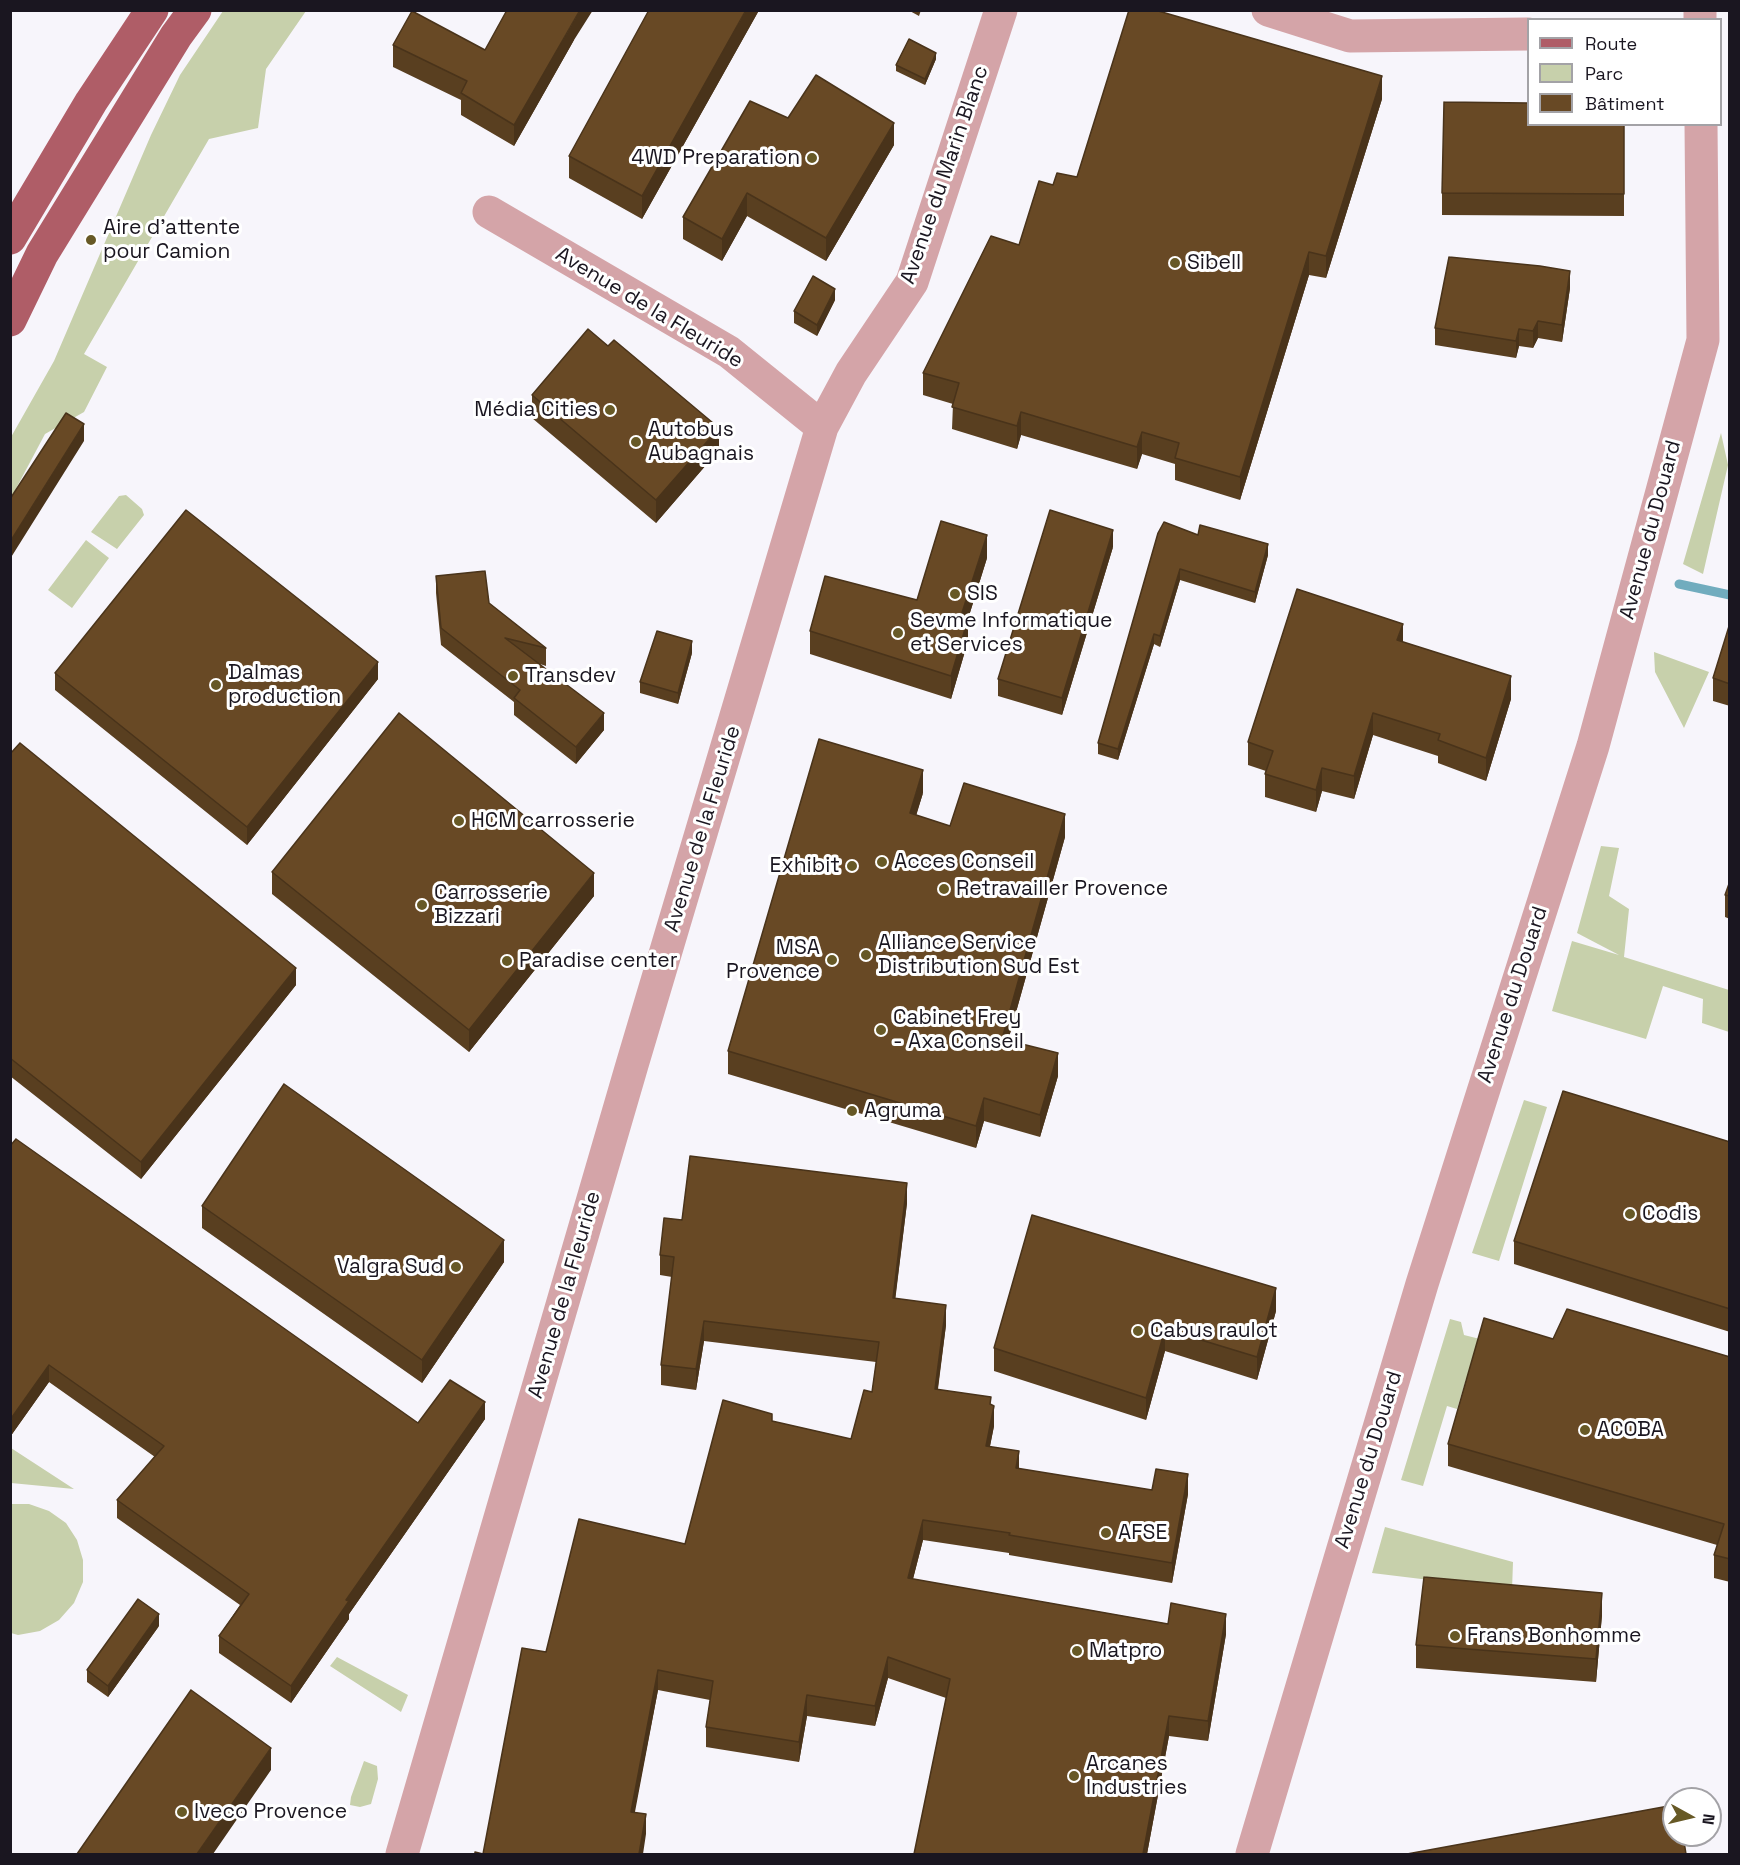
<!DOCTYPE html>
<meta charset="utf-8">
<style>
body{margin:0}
#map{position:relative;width:1740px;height:1865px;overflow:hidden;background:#f7f5fb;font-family:"Space Grotesk",sans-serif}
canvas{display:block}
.frame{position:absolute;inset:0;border:12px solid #1a1620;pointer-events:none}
.legend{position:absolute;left:1527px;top:18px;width:195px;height:108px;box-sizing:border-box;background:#fff;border:2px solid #a3a2a6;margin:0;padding:8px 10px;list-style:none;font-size:18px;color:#1a1620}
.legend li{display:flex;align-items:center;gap:12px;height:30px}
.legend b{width:30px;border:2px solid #a3a2a6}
.north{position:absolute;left:1662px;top:1787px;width:60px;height:60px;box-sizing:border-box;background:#fff;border:2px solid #a3a2a6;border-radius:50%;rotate:98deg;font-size:16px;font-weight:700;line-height:24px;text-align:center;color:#1a1620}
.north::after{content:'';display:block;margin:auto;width:21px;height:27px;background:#675926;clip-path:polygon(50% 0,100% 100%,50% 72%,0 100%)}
</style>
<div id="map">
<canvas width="1740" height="1865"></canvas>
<div class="frame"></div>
<ul class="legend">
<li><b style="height:8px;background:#af5d67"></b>Route</li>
<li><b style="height:16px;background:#c7d0ab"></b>Parc</li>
<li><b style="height:16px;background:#684925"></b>Bâtiment</li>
</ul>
<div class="north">N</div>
</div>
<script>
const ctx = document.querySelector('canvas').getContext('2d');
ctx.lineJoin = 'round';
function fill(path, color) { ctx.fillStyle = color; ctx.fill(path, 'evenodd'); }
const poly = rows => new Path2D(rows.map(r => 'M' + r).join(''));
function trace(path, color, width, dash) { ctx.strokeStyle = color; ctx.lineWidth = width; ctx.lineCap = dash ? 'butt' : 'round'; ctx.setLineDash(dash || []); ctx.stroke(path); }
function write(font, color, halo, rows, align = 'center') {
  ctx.font = font + ' "Space Grotesk",sans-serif'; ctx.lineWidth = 6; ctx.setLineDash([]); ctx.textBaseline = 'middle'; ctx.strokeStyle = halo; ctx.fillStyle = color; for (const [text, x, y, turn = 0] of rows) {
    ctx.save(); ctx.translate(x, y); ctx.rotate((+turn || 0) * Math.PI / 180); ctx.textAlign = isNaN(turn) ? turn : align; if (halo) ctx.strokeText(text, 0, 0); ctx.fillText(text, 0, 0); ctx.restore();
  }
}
fill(poly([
 [223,11,306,11,266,69,258,128,209,139,84,354,107,367,84,412,45,434,11,498,11,437,54,361,151,135,180,75],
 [1721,433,1728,465,1703,574,1683,564],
 [126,495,142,509,144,515,117,549,91,532,119,496],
 [86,540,109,558,72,608,48,590],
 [1654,652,1709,672,1684,728,1655,672],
 [1601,846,1619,848,1609,896,1629,909,1624,957,1729,990,1729,1032,1702,1023,1703,999,1663,986,1646,1039,1552,1011,1572,941,1619,955,1577,933],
 [1524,1100,1547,1107,1499,1261,1472,1253],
 [1450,1319,1461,1322,1464,1335,1484,1340,1479,1382,1466,1379,1457,1409,1447,1406,1423,1486,1401,1480],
 [10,1448,11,1448,74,1489,11,1483],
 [11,1504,29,1504,49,1511,66,1523,77,1540,83,1560,83,1582,74,1603,59,1620,40,1631,18,1635,11,1633],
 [1385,1527,1513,1562,1512,1590,1372,1573],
 [337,1657,408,1695,401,1712,330,1666],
 [364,1761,377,1766,378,1779,371,1804,360,1807,350,1805,351,1797]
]), '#c7d0ab');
trace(poly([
 [1679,584,1730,595]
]), '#71acbe', 9);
trace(poly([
 [1268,10,1350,36,1528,34],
 [1700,10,1700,20],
 [822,427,851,373,912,282,1001,10],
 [402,1854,632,1065,822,427,729,352,489,212],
 [1252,1854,1422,1284,1593,746,1703,340,1701,124]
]), '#d4a4a8', 33);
trace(poly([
 [10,238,91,102,152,10],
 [10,320,42,254,176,36,195,10]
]), '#af5d67', 33);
fill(poly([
 [758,10,758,12,642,219,569,178,569,156],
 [908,10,921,10,919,16],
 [574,40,514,146,461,115,461,100,393,67,393,45,485,50],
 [936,59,925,85,896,71,896,65],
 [1382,99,1326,278,1309,275,1240,500,1175,480,1175,464,1142,454,1137,469,1021,435,1017,449,952,429,953,404,923,395,923,373,1019,245,1053,185,1077,177],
 [788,118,894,145,826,261,747,216,722,261,683,239,683,217],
 [1624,124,1624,216,1442,215,1442,193],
 [1570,288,1562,342,1538,338,1533,348,1519,346,1516,358,1435,345,1435,328],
 [835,300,817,336,794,323,794,311],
 [532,395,719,450,656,523,532,418],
 [1158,533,1268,555,1255,603,1180,580,1160,647,1154,644,1118,760,1098,754,1098,743],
 [1113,547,1062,715,998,696,998,679],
 [987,558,968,619,968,641,951,699,810,654,810,631,917,600],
 [436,576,489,603,546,648,546,666,540,664,604,730,576,764,514,715,514,702,441,645,436,593],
 [1730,623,1730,706,1713,701,1713,678],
 [1403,642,1511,699,1486,781,1438,763,1438,756,1373,735,1354,799,1322,791,1316,812,1265,797,1265,774,1266,771,1248,765,1248,742],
 [692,653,678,704,640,693,640,682],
 [55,673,378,679,247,845,55,690],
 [10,754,296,985,141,1179,10,1076],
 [923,793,916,815,950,826,1065,837,1008,1041,1058,1076,1040,1137,984,1121,976,1148,728,1074,728,1051],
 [272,872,594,896,469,1052,272,894],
 [1730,881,1730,919,1725,917,1725,895],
 [1730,1142,1730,1332,1514,1264,1514,1241],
 [10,1146,418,1423,485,1419,349,1614,349,1619,291,1703,219,1653,219,1636,240,1605,117,1518,117,1500,155,1457,49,1382,10,1437],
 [907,1203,895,1299,946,1325,938,1389,991,1405,994,1426,990,1446,1019,1469,1152,1490,1188,1494,1172,1583,1009,1555,1009,1553,923,1540,913,1579,1226,1634,1208,1741,1169,1736,1147,1854,914,1854,946,1698,888,1678,875,1726,807,1716,799,1762,706,1747,706,1727,710,1700,658,1690,634,1813,646,1834,483,1854,546,1652,685,1544,772,1421,851,1439,872,1392,876,1362,704,1341,696,1390,661,1385,661,1365,672,1277,660,1275,660,1255,682,1220],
 [202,1206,504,1262,422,1383,202,1228],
 [1276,1311,1257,1380,1165,1351,1146,1420,994,1371,994,1348],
 [1553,1339,1730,1357,1730,1582,1714,1578,1714,1555,1717,1545,1448,1466,1448,1444],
 [1602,1615,1596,1682,1416,1668,1416,1645],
 [159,1626,108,1697,87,1682,87,1670]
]), '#593f20');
fill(poly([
 [580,10,593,10,574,40,514,146,514,125],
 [746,10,758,10,758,12,642,219,642,196],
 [936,53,936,59,925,85,925,79],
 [1382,76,1382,99,1326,278,1326,256],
 [894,123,894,145,826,261,826,238],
 [747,193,747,216,722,261,722,239],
 [1309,252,1309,275,1240,500,1240,477],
 [1570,271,1570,288,1562,342,1562,325],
 [835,289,835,300,817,336,817,325],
 [1538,321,1538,338,1533,348,1533,331],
 [1519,329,1519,346,1516,358,1516,341],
 [1021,412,1021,435,1017,449,1017,426],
 [84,424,84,441,10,559,10,542],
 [719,428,719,450,656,523,656,500],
 [1142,432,1142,454,1137,469,1137,447],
 [1113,530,1113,547,1062,715,1062,698],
 [987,535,987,558,968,619,968,641,951,699,951,676,960,619],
 [1268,544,1268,555,1255,603,1255,592],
 [1180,569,1180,580,1160,647,1160,636],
 [1403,624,1403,647,1397,640],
 [1154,634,1154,644,1118,760,1118,749],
 [692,641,692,653,678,704,678,693],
 [378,662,378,679,247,845,247,827],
 [1511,676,1511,699,1486,781,1486,758],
 [604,713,604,730,576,764,576,747],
 [1373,713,1373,735,1354,799,1354,776],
 [1322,768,1322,791,1316,812,1316,790],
 [923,770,923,793,910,836,910,813],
 [1065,814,1065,837,1002,1062,1002,1039],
 [594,873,594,896,469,1052,469,1030],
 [296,968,296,985,141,1179,141,1162],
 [1058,1053,1058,1076,1040,1137,1040,1115],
 [984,1098,984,1121,976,1148,976,1126],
 [907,1183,907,1203,893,1318,893,1298],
 [504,1240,504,1262,422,1383,422,1360],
 [1276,1288,1276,1311,1257,1380,1257,1357],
 [946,1305,946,1325,935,1409,935,1389],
 [704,1321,704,1341,696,1390,696,1369],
 [1165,1329,1165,1351,1146,1420,1146,1398],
 [49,1365,49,1382,10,1437,10,1420],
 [485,1402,485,1419,349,1614,349,1619,291,1703,291,1686,346,1600],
 [994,1406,994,1426,986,1466,986,1446],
 [1019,1451,1019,1471,1016,1468],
 [1188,1474,1188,1494,1172,1583,1172,1563],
 [923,1520,923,1540,908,1598,908,1578],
 [1602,1593,1602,1615,1596,1682,1596,1659],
 [159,1614,159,1626,108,1697,108,1686],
 [1226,1614,1226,1634,1208,1741,1208,1721],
 [888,1657,888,1678,875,1726,875,1706],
 [658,1670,658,1690,631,1833,631,1812],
 [807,1695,807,1716,799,1762,799,1742],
 [1169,1716,1169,1736,1147,1854,1143,1854],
 [271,1748,271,1770,213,1854,197,1854],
 [646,1814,646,1834,643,1854,639,1854]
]), '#49331a');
const building = poly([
 [507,10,580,10,514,125,461,93,467,81,393,45,412,11,485,50,507,10],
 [649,10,746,10,642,196,569,156,649,10],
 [1129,10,1155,10,1382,76,1326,256,1309,252,1240,477,1175,458,1179,443,1142,432,1137,447,1021,412,1017,426,952,407,959,383,923,373,991,236,1019,245,1039,181,1053,185,1057,173,1077,177,1129,10],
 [909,39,936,53,925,79,896,65,909,39],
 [816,75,894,123,826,238,747,193,722,239,683,217,750,101,788,118,816,75],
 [1444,102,1528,103,1528,124,1624,124,1624,194,1442,193,1444,102],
 [1449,257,1540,266,1570,271,1562,325,1538,321,1533,331,1519,329,1516,341,1435,328,1449,257],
 [813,276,835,289,817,325,794,311,813,276],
 [588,329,608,346,614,340,719,428,656,500,532,395,588,329],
 [66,413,84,424,10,542,10,499,66,413],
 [186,510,378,662,247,827,55,673,186,510],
 [1050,510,1113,530,1062,698,998,679,1050,510],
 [941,521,987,535,960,619,968,619,951,676,810,631,825,576,917,600,941,521],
 [1164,522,1198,535,1200,525,1268,544,1255,592,1180,569,1160,636,1154,634,1118,749,1098,743,1158,533,1164,522],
 [485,571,489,603,546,648,505,638,604,713,576,747,514,698,520,690,441,628,436,576,485,571],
 [1297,589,1403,624,1397,640,1511,676,1486,758,1438,740,1440,734,1373,713,1354,776,1322,768,1316,790,1265,774,1273,751,1248,742,1297,589],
 [1730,623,1730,684,1713,678,1730,623],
 [657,631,692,641,678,693,640,682,657,631],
 [399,713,594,873,469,1030,272,872,399,713],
 [819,739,923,770,910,813,950,826,964,783,1065,814,1002,1039,1058,1053,1040,1115,984,1098,976,1126,728,1051,819,739],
 [20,743,296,968,141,1162,10,1058,10,754,20,743],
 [1730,881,1730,896,1725,895,1730,881],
 [284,1084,504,1240,422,1360,202,1206,284,1084],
 [1563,1091,1730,1142,1730,1309,1514,1241,1563,1091],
 [16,1139,418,1423,450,1380,485,1402,346,1600,349,1601,291,1686,219,1636,249,1594,117,1500,164,1446,49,1365,10,1420,10,1146,16,1139],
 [690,1156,907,1183,893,1298,946,1305,935,1389,991,1397,990,1404,994,1406,986,1446,1019,1451,1016,1468,1152,1490,1156,1469,1188,1474,1172,1563,1009,1535,1010,1533,923,1520,908,1578,1168,1624,1171,1603,1226,1614,1208,1721,1169,1716,1143,1854,914,1854,950,1679,888,1657,875,1706,807,1695,799,1742,706,1727,713,1681,658,1670,631,1812,646,1814,639,1854,475,1854,475,1852,483,1854,522,1648,546,1652,579,1519,685,1544,723,1400,772,1414,772,1421,851,1439,864,1390,872,1392,879,1342,704,1321,696,1369,661,1365,674,1257,660,1255,664,1218,682,1220,690,1156],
 [1032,1215,1276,1288,1257,1357,1165,1329,1146,1398,994,1348,1032,1215],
 [1567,1309,1730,1357,1730,1559,1714,1555,1724,1524,1448,1444,1484,1318,1553,1339,1567,1309],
 [1424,1577,1602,1593,1596,1659,1416,1645,1424,1577],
 [138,1599,159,1614,108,1686,87,1670,138,1599],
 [191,1690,271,1748,197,1854,77,1854,191,1690],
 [1674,1805,1674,1835,1683,1835,1686,1854,1407,1854,1674,1805]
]);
fill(building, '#684925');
trace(building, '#49331a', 1.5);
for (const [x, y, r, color] of [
 [812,158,6,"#675926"],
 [91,240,6,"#675926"],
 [1175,263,6,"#675926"],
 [610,410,6,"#675926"],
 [636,442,6,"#675926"],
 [955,594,6,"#675926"],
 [898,633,6,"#675926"],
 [513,676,6,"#675926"],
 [216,685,6,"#675926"],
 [459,821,6,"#675926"],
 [882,862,6,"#675926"],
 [852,866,6,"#675926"],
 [944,889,6,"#675926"],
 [422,905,6,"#675926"],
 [866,955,6,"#675926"],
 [832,960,6,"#675926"],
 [507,961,6,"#675926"],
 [881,1030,6,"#675926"],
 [852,1111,6,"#675926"],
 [1630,1214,6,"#675926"],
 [456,1267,6,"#675926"],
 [1138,1331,6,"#675926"],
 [1585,1430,6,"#675926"],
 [1106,1533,6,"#675926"],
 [1455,1636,6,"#675926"],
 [1077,1651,6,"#675926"],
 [1074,1776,6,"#675926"],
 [182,1812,6,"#675926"]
]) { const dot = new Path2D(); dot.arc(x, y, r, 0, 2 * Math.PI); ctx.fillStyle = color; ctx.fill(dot); trace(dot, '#fff', 2); }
write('21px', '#1a1620', '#fff', [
 ["4WD Preparation",800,158,"right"],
 ["Aire d'attente",103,228],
 ["pour Camion",103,252],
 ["Sibell",1187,263],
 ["Média Cities",598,410,"right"],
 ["Autobus",648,430],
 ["Aubagnais",648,454],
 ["SIS",967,594],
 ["Sevme Informatique",910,621],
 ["et Services",910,645],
 ["Dalmas",228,673],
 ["production",228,697],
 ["Transdev",525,676],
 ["HCM carrosserie",471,821],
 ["Acces Conseil",894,862],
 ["Exhibit",840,866,"right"],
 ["Retravailler Provence",956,889],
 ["Carrosserie",434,893],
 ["Bizzari",434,917],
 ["Alliance Service",878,943],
 ["Distribution Sud Est",878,967],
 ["MSA",820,948,"right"],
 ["Provence",820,972,"right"],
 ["Paradise center",519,961],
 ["Cabinet Frey",893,1018],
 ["- Axa Conseil",893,1042],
 ["Agruma",864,1111],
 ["Codis",1642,1214],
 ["Valgra Sud",444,1267,"right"],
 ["Cabus raulot",1150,1331],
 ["ACOBA",1597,1430],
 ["AFSE",1118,1533],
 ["Frans Bonhomme",1467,1636],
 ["Matpro",1089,1651],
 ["Arcanes",1086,1764],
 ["Industries",1086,1788],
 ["Iveco Provence",194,1812]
], 'left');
write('21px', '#1a1620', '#fff', [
 ["Avenue du Marin Blanc",945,175,-71],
 ["Avenue de la Fleuride",649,308,31],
 ["Avenue du Douard",1651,530,-75],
 ["Avenue de la Fleuride",703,829,-73],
 ["Avenue du Douard",1513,995,-72],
 ["Avenue de la Fleuride",565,1295,-74],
 ["Avenue du Douard",1369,1460,-73]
]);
</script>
